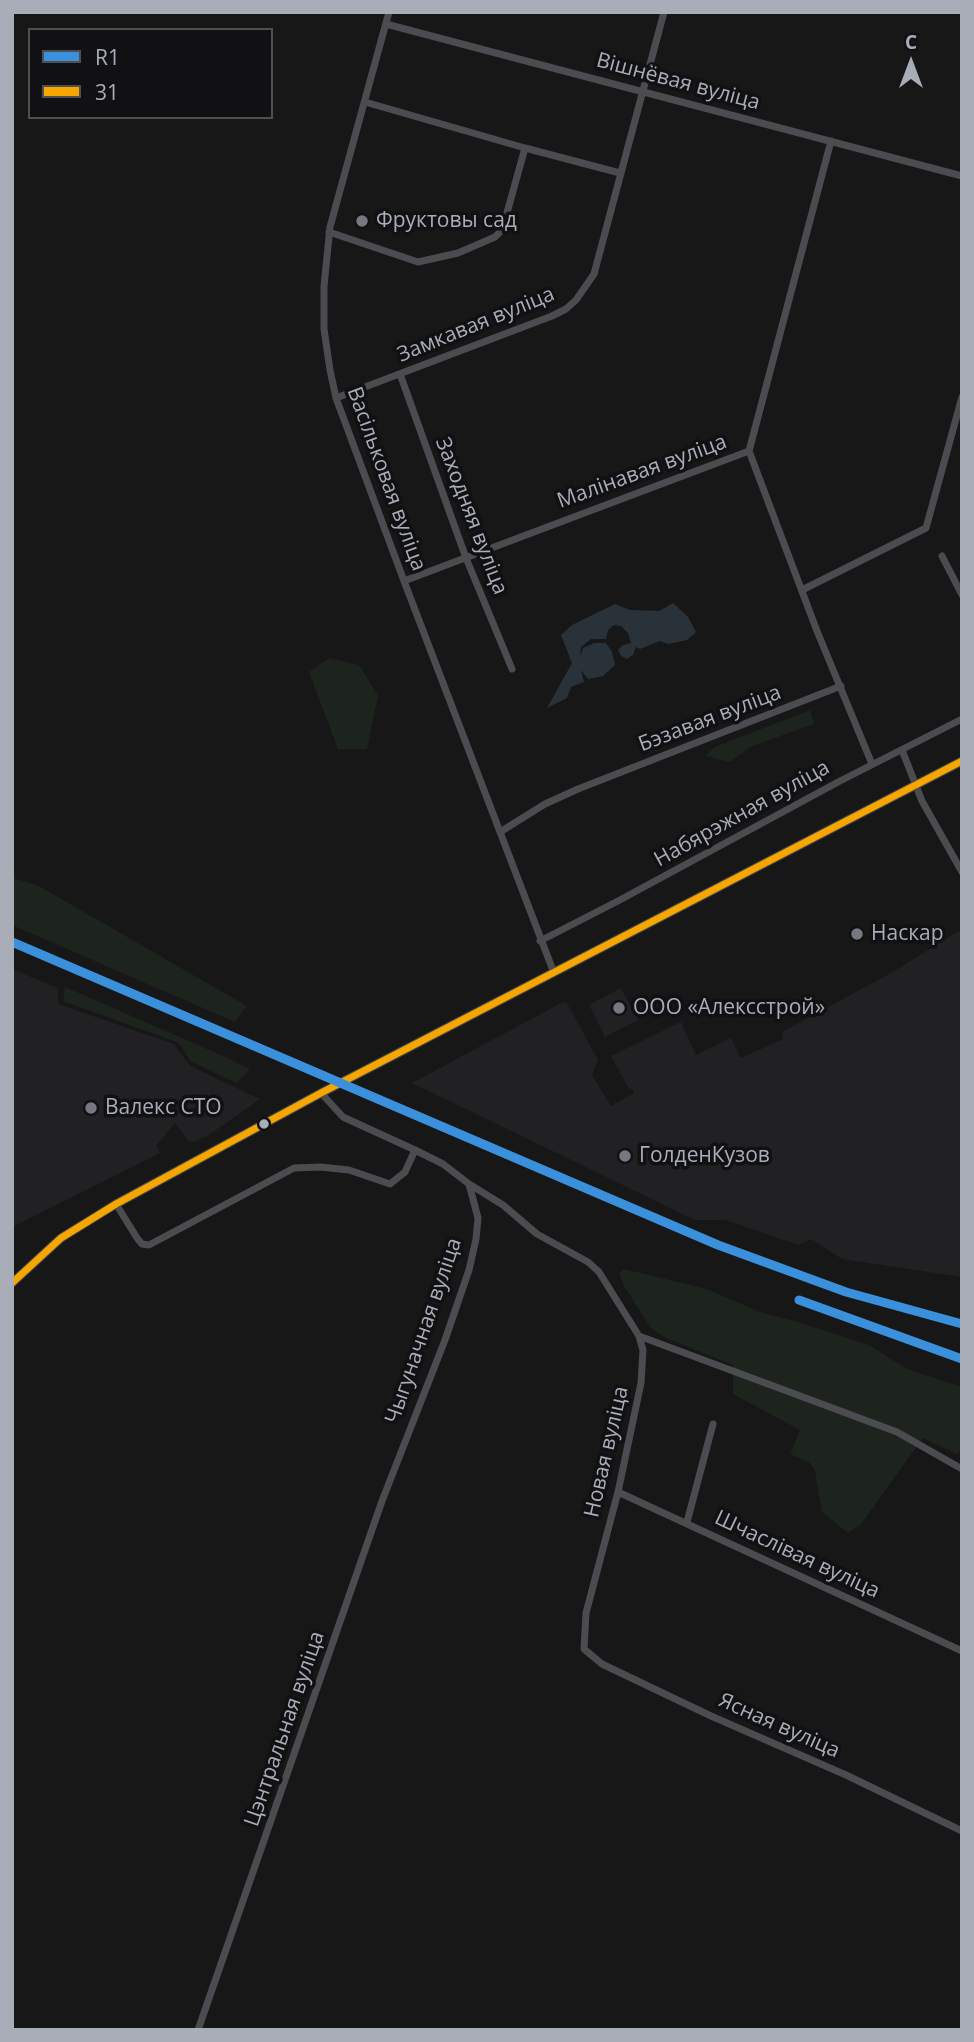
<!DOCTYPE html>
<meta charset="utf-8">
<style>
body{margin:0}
#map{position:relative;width:974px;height:2042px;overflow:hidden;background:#171717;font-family:"Open Sans",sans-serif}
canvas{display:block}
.frame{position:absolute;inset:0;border:14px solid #a8adb8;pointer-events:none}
.legend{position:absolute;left:28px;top:28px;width:245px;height:91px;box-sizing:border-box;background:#111113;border:2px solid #4d4f55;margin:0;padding:9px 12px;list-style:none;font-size:21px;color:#a8adb8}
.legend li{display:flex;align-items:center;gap:14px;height:35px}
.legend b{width:35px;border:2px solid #4d4f55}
.north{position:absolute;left:876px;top:28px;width:70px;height:70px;-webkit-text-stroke:5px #111113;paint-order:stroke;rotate:0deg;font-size:19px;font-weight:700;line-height:28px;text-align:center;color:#a8adb8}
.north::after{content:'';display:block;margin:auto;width:24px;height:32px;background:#a8adb8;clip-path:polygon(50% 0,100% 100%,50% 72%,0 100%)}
</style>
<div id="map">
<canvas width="974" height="2042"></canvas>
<div class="frame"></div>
<ul class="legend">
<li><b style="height:9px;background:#3a90db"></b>R1</li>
<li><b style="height:9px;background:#f7a600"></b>31</li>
</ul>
<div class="north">С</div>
</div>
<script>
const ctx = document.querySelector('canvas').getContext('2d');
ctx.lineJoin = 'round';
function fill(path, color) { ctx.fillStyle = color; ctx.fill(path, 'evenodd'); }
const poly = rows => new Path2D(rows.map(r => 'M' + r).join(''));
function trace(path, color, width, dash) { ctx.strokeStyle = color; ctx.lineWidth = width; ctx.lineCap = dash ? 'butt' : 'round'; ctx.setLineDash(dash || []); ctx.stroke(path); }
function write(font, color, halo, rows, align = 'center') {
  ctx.font = font + ' "Open Sans",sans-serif'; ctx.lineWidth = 7; ctx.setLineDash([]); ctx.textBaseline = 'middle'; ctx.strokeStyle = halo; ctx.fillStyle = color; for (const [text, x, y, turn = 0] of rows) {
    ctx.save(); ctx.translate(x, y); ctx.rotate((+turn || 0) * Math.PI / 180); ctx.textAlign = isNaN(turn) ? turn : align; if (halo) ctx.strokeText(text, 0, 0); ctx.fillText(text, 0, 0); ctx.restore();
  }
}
fill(poly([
 [962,929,962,1277,842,1259,811,1239,798,1245,726,1220,695,1220,412,1083,563,1002,567,1003,598,1060,592,1075,611,1106,634,1093,632,1088,629,1089,611,1056,681,1022,696,1055,731,1038,741,1058,783,1039,782,1032,891,973],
 [12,969,58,988,58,1004,174,1044,190,1066,260,1099,206,1137,190,1143,175,1123,156,1146,160,1153,12,1227],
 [621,988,638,1020,605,1037,589,1005]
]), '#212123');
fill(poly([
 [329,658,359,665,378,696,367,749,338,749,309,672],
 [810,710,814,724,750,747,730,762,705,756,715,747],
 [12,878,37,885,247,1006,235,1022,12,925],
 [65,987,221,1055,250,1069,237,1083,190,1061,179,1043,63,1001],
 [624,1269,707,1289,760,1312,798,1322,869,1345,907,1369,962,1387,962,1446,958,1455,923,1438,861,1524,848,1533,822,1512,815,1471,810,1463,790,1454,800,1430,733,1394,733,1365,666,1338,651,1328,624,1286,619,1273]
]), '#1d241e');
fill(poly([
 [673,603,688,617,696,632,687,640,668,644,660,641,640,649,636,647,633,655,627,659,621,656,618,650,623,645,631,643,628,633,621,626,614,625,608,630,606,639,591,639,581,647,580,657,583,648,594,643,606,643,612,652,615,665,603,676,588,679,581,670,584,682,571,687,567,698,547,708,572,663,561,635,572,625,615,604,630,610,659,611]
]), '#2a3239');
trace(poly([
 [389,12,330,227,324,286,324,329,330,370,336,398,404,581,554,973],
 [386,24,962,176],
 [525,148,620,173],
 [329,232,418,262,458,253,495,237,501,231,505,220,525,148,365,102],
 [400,374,466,558,512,669],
 [336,398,552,316,566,309,576,300,594,274,664,12],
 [749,451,817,631,872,764],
 [942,556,962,595],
 [404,581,749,451,831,141],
 [802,590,926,528,962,397],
 [902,750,922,801,962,872],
 [500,832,545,804,578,789,841,686],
 [540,941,618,901,840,781,962,719],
 [321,1093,343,1117,415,1150],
 [469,1184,503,1205,537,1234,588,1262,599,1272,639,1336,643,1350,641,1383,618,1492,586,1613,584,1649,602,1664,711,1716,846,1775,962,1831],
 [116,1204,137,1238,142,1244,149,1245,294,1168,320,1167,349,1170,390,1184,405,1172,415,1150,443,1164,469,1184,478,1218,476,1239,469,1270,445,1340,382,1501,198,2030],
 [639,1336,897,1432,962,1469],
 [618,1492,962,1651],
 [687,1522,713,1424]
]), '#4b4c50', 7);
trace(poly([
 [12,1283,61,1238,116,1204,321,1093,962,761]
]), '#4b4c50', 9);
trace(poly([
 [12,1283,61,1238,116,1204,321,1093,962,761]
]), '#f7a600', 7);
trace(poly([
 [12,942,718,1245,846,1292,962,1324],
 [799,1300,962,1359]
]), '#3a90db', 9);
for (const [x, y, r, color] of [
 [362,221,7,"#757880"],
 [857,934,7,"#757880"],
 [619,1008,7,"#757880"],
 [91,1108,7,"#757880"],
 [264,1124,6,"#a8adb8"],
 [625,1156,7,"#757880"]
]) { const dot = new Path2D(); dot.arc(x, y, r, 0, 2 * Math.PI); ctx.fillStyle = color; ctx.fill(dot); trace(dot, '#111113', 2.5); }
write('21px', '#a8adb8', '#111113', [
 ["Вішнёвая вуліца",678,82,15],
 ["Замкавая вуліца",476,325,-22],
 ["Малінавая вуліца",642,472,-20],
 ["Васільковая вуліца",386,479,70],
 ["Заходняя вуліца",471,516,69],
 ["Бэзавая вуліца",710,719,-21],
 ["Набярэжная вуліца",742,814,-29],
 ["Чыгуначная вуліца",424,1331,-71],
 ["Новая вуліца",607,1452,-77],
 ["Шчаслівая вуліца",797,1555,25],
 ["Ясная вуліца",779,1726,24],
 ["Цэнтральная вуліца",285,1729,-71]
]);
write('21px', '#a8adb8', '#111113', [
 ["Фруктовы сад",376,221],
 ["Наскар",871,934],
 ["ООО «Алексстрой»",633,1008],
 ["Валекс СТО",105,1108],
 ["ГолденКузов",639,1156]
], 'left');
</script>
